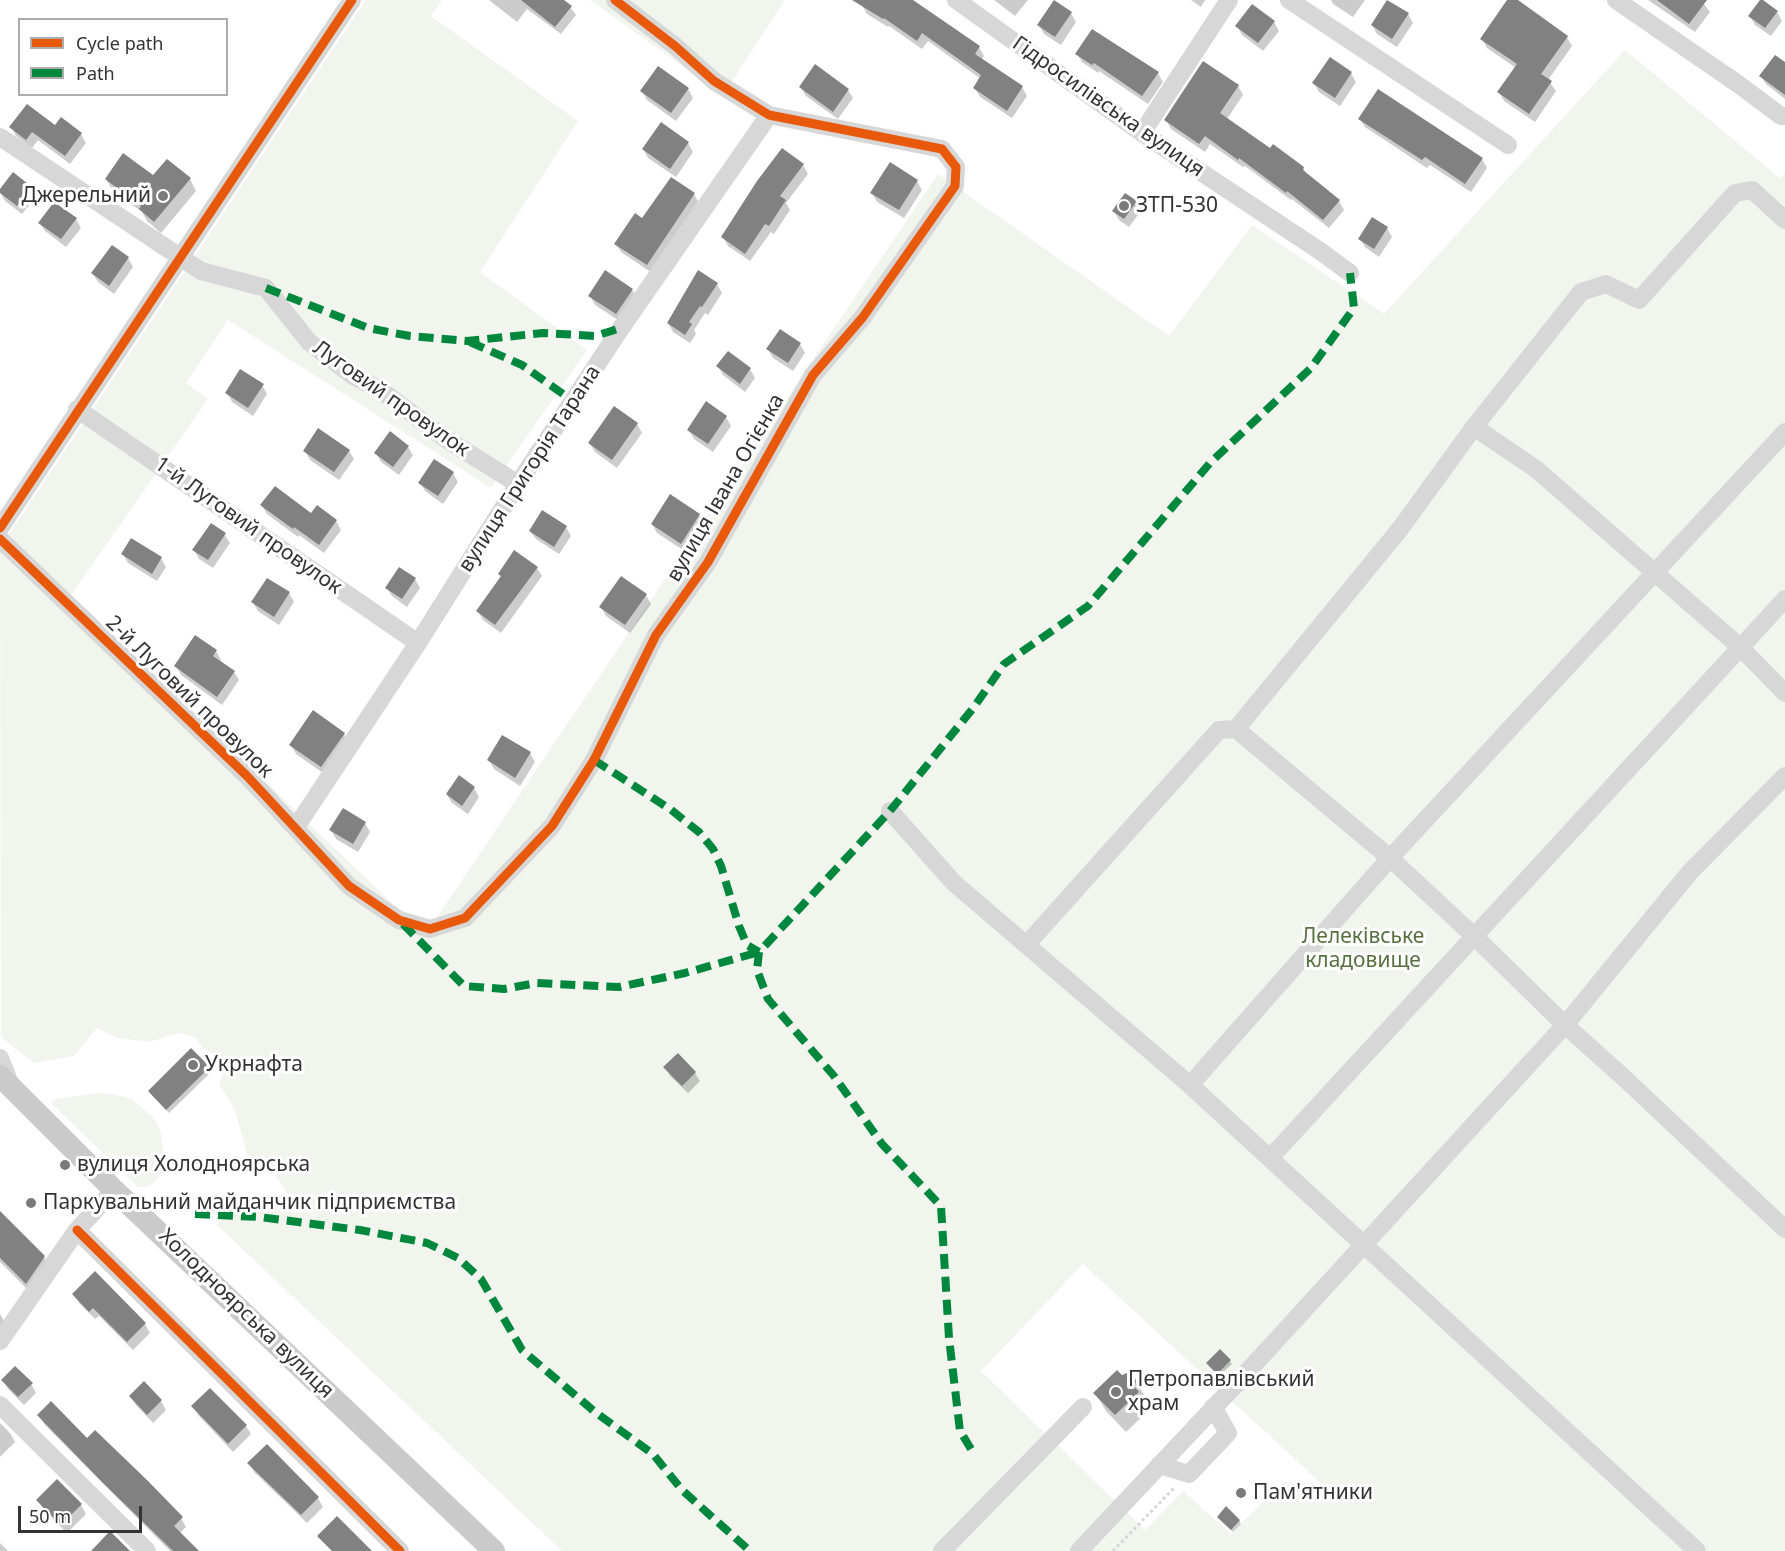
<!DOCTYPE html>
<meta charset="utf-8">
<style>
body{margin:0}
#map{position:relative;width:1785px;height:1551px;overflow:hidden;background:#fff;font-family:"Noto Sans",sans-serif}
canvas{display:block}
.legend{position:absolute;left:18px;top:18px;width:210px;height:78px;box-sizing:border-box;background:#fff;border:2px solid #adadad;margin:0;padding:8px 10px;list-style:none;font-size:18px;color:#333}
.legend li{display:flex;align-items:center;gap:12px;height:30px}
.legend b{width:30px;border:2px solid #adadad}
.scale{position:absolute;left:18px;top:1506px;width:124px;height:27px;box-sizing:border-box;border:3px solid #333;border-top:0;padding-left:8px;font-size:18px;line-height:21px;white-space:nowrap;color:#333;-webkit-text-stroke:4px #fff;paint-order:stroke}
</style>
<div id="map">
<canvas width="1785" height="1551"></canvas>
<ul class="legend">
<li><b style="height:8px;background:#e8590c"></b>Cycle path</li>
<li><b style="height:8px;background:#00873e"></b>Path</li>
</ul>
<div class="scale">50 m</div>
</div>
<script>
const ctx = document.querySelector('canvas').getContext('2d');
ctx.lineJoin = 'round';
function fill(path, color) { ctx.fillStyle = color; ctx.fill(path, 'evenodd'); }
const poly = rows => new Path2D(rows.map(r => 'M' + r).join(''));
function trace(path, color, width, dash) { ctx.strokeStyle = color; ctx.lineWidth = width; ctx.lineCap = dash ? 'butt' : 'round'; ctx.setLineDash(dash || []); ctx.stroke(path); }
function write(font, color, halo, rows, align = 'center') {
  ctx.font = font + ' "Noto Sans",sans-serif'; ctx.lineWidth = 6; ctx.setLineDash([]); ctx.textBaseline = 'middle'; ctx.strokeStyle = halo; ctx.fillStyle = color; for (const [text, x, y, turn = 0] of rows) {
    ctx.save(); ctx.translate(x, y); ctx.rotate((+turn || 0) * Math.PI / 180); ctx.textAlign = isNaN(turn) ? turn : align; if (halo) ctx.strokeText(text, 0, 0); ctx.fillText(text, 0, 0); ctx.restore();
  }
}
fill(poly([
 [366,0,442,0,431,16,578,121,480,272,587,350,491,488,228,320,186,383,208,399,71,595,425,935,938,174,1169,336,1252,225,1384,314,1625,50,1781,179,1785,173,1785,1551,562,1551,217,1225,233,1193,259,1206,298,1211,272,1170,248,1158,235,1110,219,1084,224,1070,217,1056,203,1048,194,1037,179,1033,149,1042,118,1038,97,1028,74,1056,34,1063,1,1037,0,548],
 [1083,1264,1322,1484,1282,1482,1231,1534,1183,1491,1145,1530,981,1371],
 [590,0,785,0,723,95],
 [97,1093,112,1094,132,1099,155,1119,161,1133,163,1150,161,1173,156,1181,148,1187,138,1187,51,1103,56,1099]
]), '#f1f5ed');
fill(poly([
 [489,0,562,0,570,7,576,15,561,34,527,9,517,22],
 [866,0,907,0,979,47,984,56,981,60,1022,87,1027,96,1012,118,980,97,975,88,981,79,928,41,922,49,889,26,888,27,867,14,862,5],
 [994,0,1028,0,1015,16],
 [1191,0,1205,0,1201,7],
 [1331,0,1365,0,1353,17,1333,4],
 [1509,0,1515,0,1567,37,1572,46,1548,80,1556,91,1535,122,1504,101,1499,92,1516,68,1487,48,1482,39],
 [1648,0,1701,0,1710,12,1695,32],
 [1055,2,1071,13,1076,22,1061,45,1044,34,1039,25],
 [1777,12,1782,21,1771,36,1755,25,1750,16],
 [1408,14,1413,23,1397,47,1377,34,1372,25],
 [1274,22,1279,31,1263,51,1242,35,1237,26],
 [1077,54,1158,73,1163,82,1148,104,1099,71,1098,73,1082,62],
 [1330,59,1351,73,1356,82,1340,106,1319,92,1314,83],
 [1204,63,1238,86,1243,95,1227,119,1270,151,1303,168,1307,176,1339,201,1344,210,1329,228,1292,199,1291,200,1245,166,1243,167,1210,144,1205,152,1171,129,1166,120],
 [1785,64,1785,99,1766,84,1761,76],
 [801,88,848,90,853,98,838,119,806,96],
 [688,89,693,98,676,121,647,100,642,91],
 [1360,119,1482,159,1487,168,1471,192,1430,165,1427,168,1365,127],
 [661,124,688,143,693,152,676,177,648,158,643,149],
 [11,127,81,134,86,143,70,164,38,140,32,148,16,136],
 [803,165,808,174,786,203,790,210,774,234,771,232,750,261,728,246,723,237],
 [154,177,190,179,196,191,161,233,147,221,142,212,113,191,106,179],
 [672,179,694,194,699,203,652,273,621,252,616,244,642,220],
 [917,181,922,190,904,218,877,202,872,193],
 [31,188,36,197,22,214,5,201,0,192],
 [1135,202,1141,211,1129,227,1119,220,1114,211],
 [76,219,81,228,66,247,45,231,40,223],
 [1387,228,1392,237,1379,257,1365,247,1360,239],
 [112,247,128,258,133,267,114,294,98,282,93,274],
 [717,284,722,293,708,315,705,313,694,330,696,334,690,343,673,332,668,323],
 [632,290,637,298,621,322,595,305,590,296],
 [800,344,805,353,793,371,773,358,768,349],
 [728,353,750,369,755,378,745,392,723,375,718,366],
 [262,385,267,394,253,416,232,402,227,393],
 [726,417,731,426,713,452,694,439,689,430],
 [637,424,642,433,617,468,595,452,590,443],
 [408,447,413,455,399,475,381,462,376,453],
 [305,451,349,451,354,459,339,480,310,460],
 [453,473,458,482,443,504,425,491,420,483],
 [262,506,336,521,341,530,324,553,299,535,298,537,267,514],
 [699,515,704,523,686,552,657,533,652,524],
 [566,527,571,536,559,554,536,539,530,531],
 [224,534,230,543,213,568,199,559,194,550],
 [123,554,161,558,166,567,157,581,128,563],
 [537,568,542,576,501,633,483,620,478,611,502,578,499,574],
 [415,579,420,588,407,607,392,596,387,588],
 [289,593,294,602,279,625,258,611,253,603],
 [646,595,651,604,630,633,606,616,601,607],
 [216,651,221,660,220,662,234,672,239,680,222,705,181,675,176,666],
 [344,734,349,743,326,775,296,754,291,745],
 [530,753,535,762,520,786,494,769,489,760],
 [474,788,479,797,468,814,452,803,447,795],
 [365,823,370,832,358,852,336,839,331,830],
 [665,1067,695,1073,700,1081,688,1093,670,1076],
 [208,1068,211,1072,169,1113,152,1095],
 [0,1213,44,1257,52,1271,34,1296,0,1262],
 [95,1274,145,1324,150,1333,133,1350,99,1316,95,1319,79,1303,74,1294],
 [0,1314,7,1326,0,1334],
 [1229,1360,1232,1364,1219,1376,1208,1363],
 [1122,1377,1134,1378,1145,1397,1144,1404,1148,1411,1126,1432,1106,1411,1095,1393],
 [3,1380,31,1384,36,1393,24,1405,8,1389],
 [144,1383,161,1401,166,1410,153,1423,136,1405,131,1397],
 [193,1406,246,1426,251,1434,233,1452,198,1415],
 [39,1415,87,1440,181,1518,186,1527,179,1534,197,1551,170,1551,44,1424],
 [0,1423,10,1433,15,1442,0,1457],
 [249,1463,318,1498,323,1507,307,1523,254,1472],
 [57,1481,81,1505,86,1514,67,1533,43,1509,38,1500],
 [1239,1520,1241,1524,1233,1532,1221,1521],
 [0,1543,8,1551,0,1551]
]), '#0003');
fill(poly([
 [521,0,564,0,572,6,555,27],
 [852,0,913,0,980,46,975,54,1023,86,1007,111,973,88,981,75,922,33,917,41,884,18,883,19],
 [1054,0,1072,12,1055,37,1037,25],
 [1387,0,1409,13,1392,39,1371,25],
 [1507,0,1518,0,1568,36,1541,74,1552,81,1529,114,1497,92,1517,64,1480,39],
 [1657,0,1707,0,1689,24],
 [1760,0,1763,0,1778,11,1765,28,1748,16],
 [1252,4,1275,21,1258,43,1235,26],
 [1092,29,1159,72,1142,96,1094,63,1092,65,1075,54],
 [1775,55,1785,62,1785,95,1759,76],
 [1330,57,1352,72,1335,98,1312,83],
 [1203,61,1239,85,1220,113,1270,148,1273,144,1304,167,1303,170,1340,200,1323,220,1287,191,1286,193,1239,158,1238,160,1205,136,1199,144,1164,120],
 [815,64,849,89,833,112,799,87],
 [658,66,689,88,671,113,640,91],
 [1378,89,1483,158,1465,184,1425,157,1422,160,1358,119],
 [27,104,55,125,61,117,82,133,65,156,32,132,26,140,9,127],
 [661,122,689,142,670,169,642,149],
 [782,148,804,164,780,196,786,200,769,226,765,224,745,254,721,237,757,181],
 [123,153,153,175,167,159,191,178,154,222,139,209,141,206,105,179],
 [890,162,918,180,899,210,870,193],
 [13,172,32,187,17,206,0,193,0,189],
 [671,177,695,193,647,265,614,244,635,213,642,218],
 [1125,193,1137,201,1124,219,1112,211],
 [54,202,77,218,61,239,38,223],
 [1372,217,1388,227,1374,249,1358,239],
 [112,245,129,257,109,286,91,273],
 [605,270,633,289,616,314,588,296],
 [698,270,718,283,702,307,700,306,689,322,692,324,685,335,667,323],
 [780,329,801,343,788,363,766,349],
 [728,351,751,368,740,384,716,366],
 [240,369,264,384,248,408,225,393],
 [706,401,727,416,708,444,687,430],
 [614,406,638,423,612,460,588,443],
 [318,428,350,450,334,472,303,451],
 [390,431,409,446,393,467,374,453],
 [434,459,454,472,438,496,418,483],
 [275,486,311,513,317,505,337,520,319,545,294,527,293,529,260,505],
 [670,494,700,514,681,544,651,524],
 [542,510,567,526,554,547,529,531],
 [211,523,226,533,208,560,192,550],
 [131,538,162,557,152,574,121,554],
 [514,550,538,567,495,625,476,611,501,576,498,574],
 [399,567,416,578,402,599,385,588],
 [621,576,647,594,625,625,599,607],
 [267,578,290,592,274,617,251,602],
 [195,635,217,650,213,656,235,671,217,697,174,666],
 [313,710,345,733,321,767,289,745],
 [502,735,531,752,515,778,487,760],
 [459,775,475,787,462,806,446,794],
 [343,808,366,822,353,844,329,830],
 [191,1048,210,1067,166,1110,148,1091],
 [678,1053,696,1072,682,1086,663,1067],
 [0,1211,45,1256,26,1284,0,1258],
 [95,1271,146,1323,127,1342,93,1308,89,1312,72,1294],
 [1220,1349,1231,1360,1217,1374,1206,1363],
 [15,1366,33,1383,18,1397,1,1380],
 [1117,1370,1122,1375,1127,1373,1135,1377,1136,1382,1134,1386,1139,1392,1115,1415,1093,1393],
 [144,1381,162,1400,147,1415,129,1396],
 [210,1388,247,1425,228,1444,191,1406],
 [51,1401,87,1438,95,1430,148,1481,183,1517,174,1526,199,1551,173,1551,102,1482,37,1415],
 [267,1444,319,1497,301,1515,247,1463],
 [57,1479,82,1504,61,1525,36,1500],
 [1226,1506,1240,1520,1231,1530,1217,1517],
 [337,1516,372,1551,332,1551,317,1536],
 [110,1531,130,1551,91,1551]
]), '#818181');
trace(poly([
 [1113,1551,1174,1488]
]), '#d6d6d6', 3, [3, 3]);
trace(poly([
 [956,0,1142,133,1320,251,1350,273],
 [1289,0,1508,145],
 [1616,0,1738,84,1781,116,1785,116],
 [1142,133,1229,0],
 [0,137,201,271,266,288,309,342,353,376,379,389,446,439,518,484],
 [77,409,418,643],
 [1474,427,1536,469,1740,647,1785,693],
 [0,528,352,0],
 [0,539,247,776,349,886,399,920,430,929,465,918,552,826,594,760,656,635,708,562,813,375,863,317,955,186,956,167,942,149,769,115,714,81,675,46,615,0],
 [1236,729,1390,858,1474,936,1565,1025,1622,1076,1785,1229],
 [890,811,954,883,1190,1085,1697,1551],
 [296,827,418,643,518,484,621,328,769,115],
 [1027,944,1219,730,1236,729,1400,529,1474,427,1581,292,1606,284,1639,300,1735,193,1752,190,1785,220],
 [0,1058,11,1086],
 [1190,1085,1390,858,1785,432],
 [1270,1158,1785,599],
 [77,1230,400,1551],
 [0,1341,77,1230,114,1190],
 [0,1405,147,1551],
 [1159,1465,1189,1474,1228,1433,1213,1407],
 [942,1551,1083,1407],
 [1079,1551,1237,1383,1565,1025,1690,872,1785,776]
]), '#d7d7d7', 18);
trace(poly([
 [0,1076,114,1190,494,1551]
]), '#cacaca', 22);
trace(poly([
 [266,288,368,328,410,336,467,341,543,333,595,336,621,328],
 [470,342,522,365,573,401],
 [594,760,670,809,699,832,713,849,721,866,739,926,747,945,759,952],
 [403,924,464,986,504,989,536,983,619,987,685,973,759,952],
 [195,1214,259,1217,360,1230,427,1243,458,1258,481,1279,522,1350,595,1412,653,1454,682,1490,750,1551],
 [971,1449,960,1431,949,1338,941,1206,882,1144,834,1076,768,999,757,970,759,952,890,811,974,707,1004,664,1088,606,1210,463,1311,368,1354,308,1350,273]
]), '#00873e', 8, [15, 8]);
trace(poly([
 [0,528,352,0],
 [0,539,247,776,349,886,399,920,430,929,465,918,552,826,594,760,656,635,708,562,813,375,863,317,955,186,956,167,942,149,769,115,714,81,675,46,615,0],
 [77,1230,400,1551]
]), '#e8590c', 9);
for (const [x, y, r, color] of [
 [163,196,6,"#7a7a7a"],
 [1124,206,6,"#7a7a7a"],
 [193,1065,6,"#7a7a7a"],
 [65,1165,6,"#7a7a7a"],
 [31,1203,6,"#7a7a7a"],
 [1116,1392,6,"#7a7a7a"],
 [1241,1493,6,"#7a7a7a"]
]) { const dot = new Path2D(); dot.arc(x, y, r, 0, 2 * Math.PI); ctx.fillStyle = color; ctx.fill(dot); trace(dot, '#fff', 2); }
write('21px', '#333', '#fff', [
 ["Гідросилівська вулиця",1108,107,35],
 ["Луговий провулок",391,399,35],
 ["вулиця Григорія Тарана",530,469,-57],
 ["вулиця Івана Огієнка",726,488,-60],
 ["1-й Луговий провулок",248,526,35],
 ["2-й Луговий провулок",189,697,44],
 ["Холодноярська вулиця",246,1314,44]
]);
write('21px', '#333', '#fff', [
 ["Джерельний",151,196,"right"],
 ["ЗТП-530",1136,206],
 ["Укрнафта",205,1065],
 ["вулиця Холодноярська",77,1165],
 ["Паркувальний майданчик підприємства",43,1203],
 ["Петропавлівський",1128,1380],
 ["храм",1128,1404],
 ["Пам'ятники",1253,1493]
], 'left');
write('21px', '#56703f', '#fff', [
 ["Лелеківське",1363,937],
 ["кладовище",1363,961]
]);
</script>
